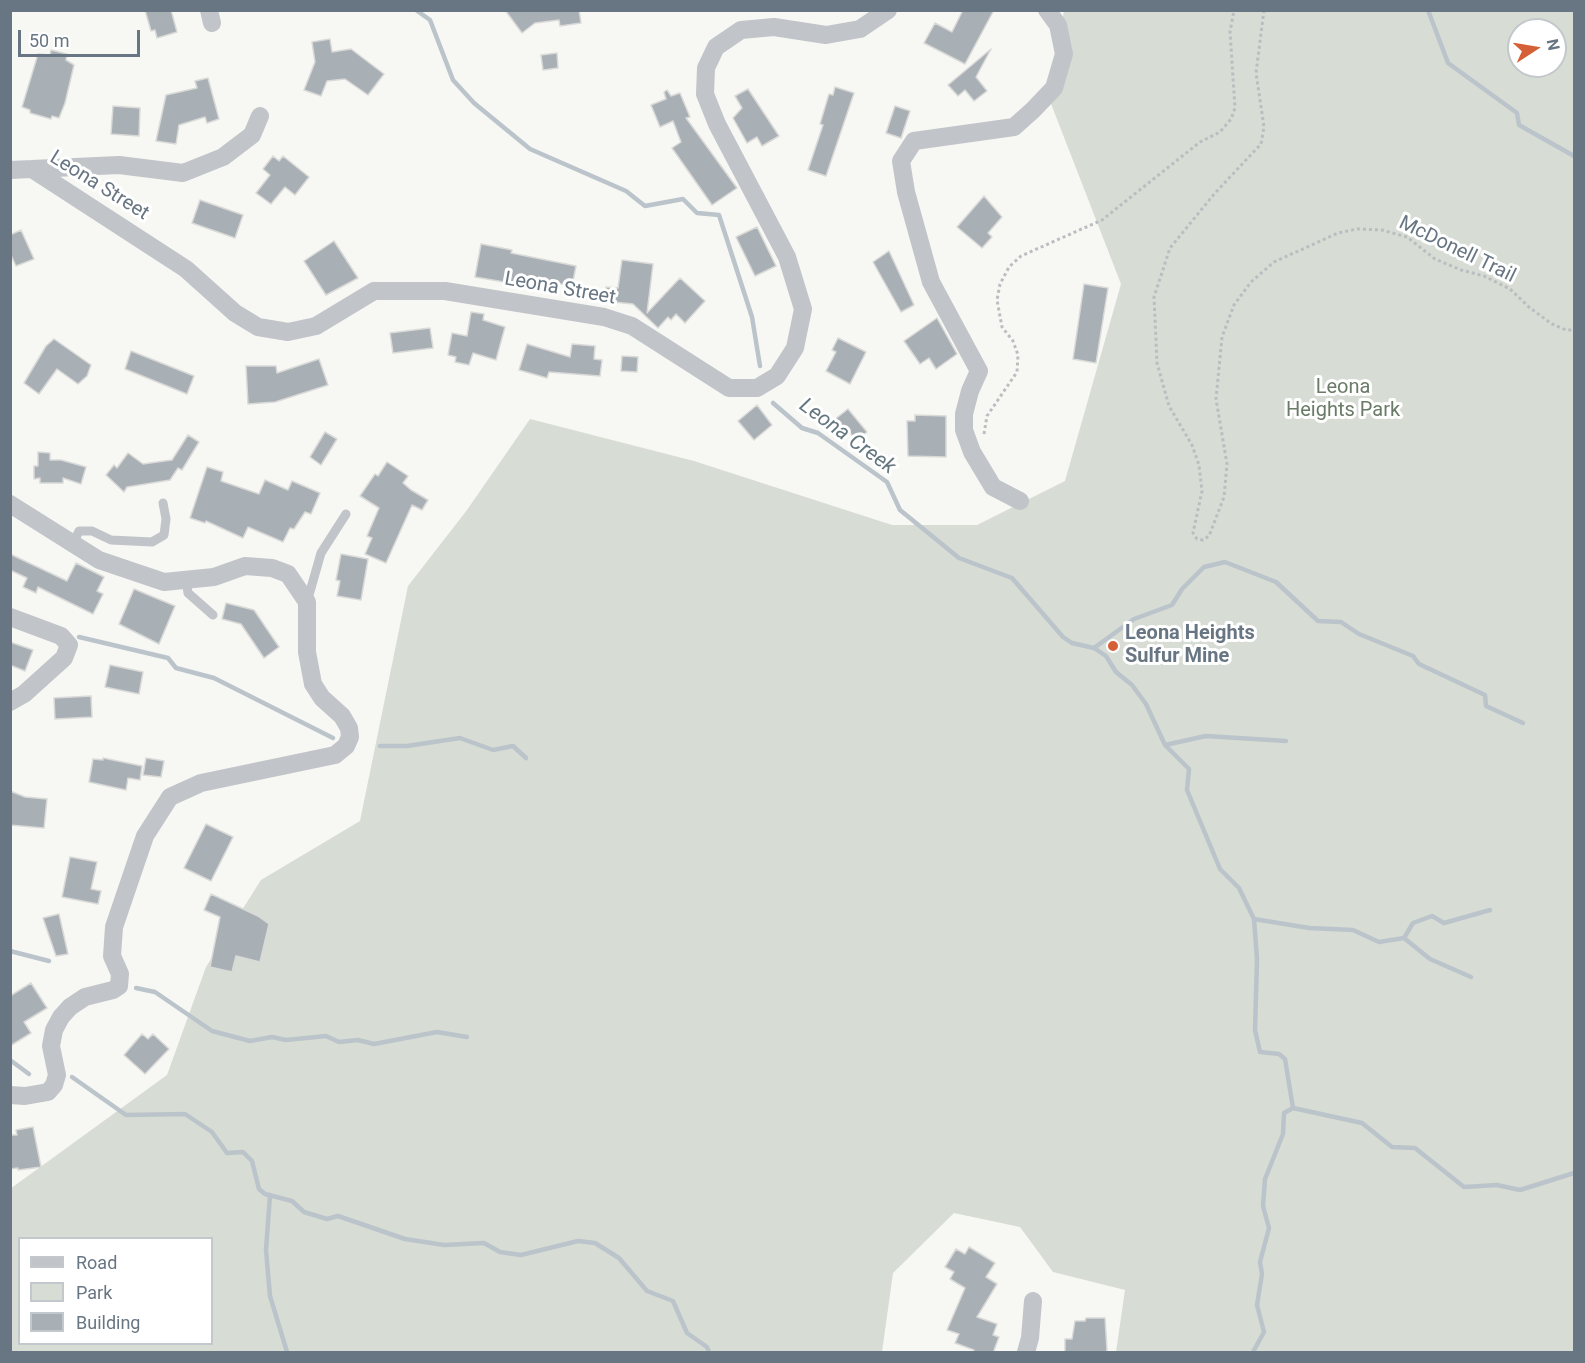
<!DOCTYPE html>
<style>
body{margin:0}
#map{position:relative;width:1585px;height:1363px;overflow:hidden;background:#f7f7f4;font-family:Roboto,sans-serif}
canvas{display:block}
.frame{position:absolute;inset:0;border:12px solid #687683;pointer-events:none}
.legend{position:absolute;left:18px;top:1237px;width:195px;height:108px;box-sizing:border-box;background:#fff;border:2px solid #c3c8cd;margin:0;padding:8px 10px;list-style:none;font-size:18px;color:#687683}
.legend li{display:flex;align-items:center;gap:12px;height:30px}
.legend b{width:30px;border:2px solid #c3c8cd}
.north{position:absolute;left:1507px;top:18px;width:60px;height:60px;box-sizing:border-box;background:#fff;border:2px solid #c3c8cd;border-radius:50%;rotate:78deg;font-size:16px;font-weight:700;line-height:24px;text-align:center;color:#687683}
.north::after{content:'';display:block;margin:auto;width:21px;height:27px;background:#d66035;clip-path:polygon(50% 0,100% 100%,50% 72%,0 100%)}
.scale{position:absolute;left:18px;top:30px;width:122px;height:27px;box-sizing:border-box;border:3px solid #687683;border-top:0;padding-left:8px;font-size:18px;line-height:21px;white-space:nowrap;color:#687683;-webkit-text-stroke:4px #fff;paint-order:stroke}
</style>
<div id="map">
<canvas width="1585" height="1363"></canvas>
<div class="frame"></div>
<ul class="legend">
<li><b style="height:8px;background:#c1c4c8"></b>Road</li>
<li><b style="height:16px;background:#d7dcd4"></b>Park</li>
<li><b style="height:16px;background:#a8afb5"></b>Building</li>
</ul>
<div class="north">N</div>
<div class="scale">50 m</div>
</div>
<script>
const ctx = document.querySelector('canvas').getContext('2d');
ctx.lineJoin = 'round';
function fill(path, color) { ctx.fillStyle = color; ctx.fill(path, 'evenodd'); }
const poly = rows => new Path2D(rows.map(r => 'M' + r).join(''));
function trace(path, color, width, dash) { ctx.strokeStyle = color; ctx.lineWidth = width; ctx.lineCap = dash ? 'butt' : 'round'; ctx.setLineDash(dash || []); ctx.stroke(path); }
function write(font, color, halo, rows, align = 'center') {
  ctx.font = font + ' Roboto,sans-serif'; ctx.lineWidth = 6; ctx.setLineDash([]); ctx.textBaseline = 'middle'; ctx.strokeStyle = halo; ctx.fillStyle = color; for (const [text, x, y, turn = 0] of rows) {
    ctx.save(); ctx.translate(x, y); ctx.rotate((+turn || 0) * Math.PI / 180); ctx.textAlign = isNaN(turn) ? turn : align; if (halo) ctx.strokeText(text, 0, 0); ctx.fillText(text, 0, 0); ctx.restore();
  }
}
fill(poly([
 [1064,11,1574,11,1574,1352,1116,1352,1125,1290,1053,1272,1020,1227,954,1213,893,1273,882,1352,11,1352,10,1189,167,1075,206,967,261,880,360,821,408,586,467,510,530,419,694,461,892,525,977,525,1065,481,1121,284,1048,96],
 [1519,30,1555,30,1555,66,1519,66],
 [20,1238,212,1238,212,1344,20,1344]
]), '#d7dcd4');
trace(poly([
 [416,10,430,20,453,80,474,103,530,149,626,191,645,206,683,199,697,213,719,215,752,317,760,366],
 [1428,10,1448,63,1517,113,1519,125,1574,156],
 [773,403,802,428,818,433,887,482,900,510,959,558,1012,578,1063,637,1072,643,1094,648,1106,656,1116,672,1132,685,1146,704,1165,745,1189,769,1187,790,1220,869,1239,888,1254,919,1257,959,1255,1030,1260,1052,1279,1054,1285,1059,1293,1108,1284,1113,1283,1134,1265,1179,1263,1206,1269,1228,1260,1262,1262,1274,1257,1305,1264,1332,1253,1352],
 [79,637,168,658,176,668,214,678,333,738],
 [1094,648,1134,619,1172,605,1182,589,1204,567,1225,562,1276,582,1318,621,1341,622,1359,634,1413,656,1419,664,1485,695,1486,706,1523,723],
 [1165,745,1206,736,1286,741],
 [380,746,407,746,460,738,493,750,513,746,526,758],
 [1254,919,1309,928,1353,930,1379,942,1404,938,1413,923,1432,916,1444,923,1490,910],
 [1404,938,1430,959,1471,977],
 [10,951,49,961],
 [136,988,155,992,212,1031,250,1041,272,1037,286,1040,326,1036,339,1042,358,1040,374,1044,437,1032,467,1037],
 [10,1060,29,1074],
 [72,1077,126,1115,185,1114,212,1132,227,1153,243,1152,252,1161,259,1189,265,1194,292,1201,304,1212,327,1219,338,1216,405,1239,444,1245,484,1243,500,1252,521,1255,578,1241,595,1243,619,1258,647,1291,673,1301,687,1333,707,1347,709,1352],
 [1293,1108,1362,1123,1392,1147,1415,1148,1464,1187,1497,1185,1520,1190,1574,1173],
 [270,1195,266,1250,270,1296,287,1352]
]), '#bbc4ca', 4.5);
const building = poly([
 [145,10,171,10,177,32,157,38,155,30,151,31,145,10],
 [505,10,579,10,581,23,560,26,559,20,535,23,522,33,505,10],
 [963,10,994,10,965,64,924,43,935,23,952,32,963,10],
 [330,39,332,52,351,49,384,74,368,95,345,79,327,81,321,96,304,90,315,62,312,42,330,39],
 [991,49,976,77,987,91,974,101,965,90,958,96,948,85,991,49],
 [51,50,67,54,66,60,74,65,65,103,59,118,52,116,51,119,30,113,30,110,22,107,38,54,50,55,51,50],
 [557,53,558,68,543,70,541,55,557,53],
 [208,78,219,119,207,123,205,117,179,125,176,144,156,141,166,95,197,88,195,81,208,78],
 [835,87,854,93,826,176,808,170,823,125,820,124,829,94,833,95,835,87],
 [748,89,779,136,762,146,757,137,747,143,733,118,742,108,735,96,748,89],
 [667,90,671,96,680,93,690,117,686,118,737,188,712,205,672,148,681,142,673,121,660,127,651,105,666,99,664,92,667,90],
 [113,106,140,108,139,136,111,134,113,106],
 [895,106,910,111,901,138,886,133,895,106],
 [273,156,279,161,283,156,309,177,295,195,285,187,271,204,256,193,270,175,263,169,273,156],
 [984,196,1002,217,988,233,992,237,982,248,957,227,984,196],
 [200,200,243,215,235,238,192,223,200,200],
 [757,227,776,266,755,276,736,237,757,227],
 [21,230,34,259,16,266,10,253,10,235,21,230],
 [334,241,358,278,326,295,304,261,334,241],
 [481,244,512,250,511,253,576,266,572,286,517,277,516,284,475,277,481,244],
 [889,251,914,305,901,312,873,262,889,251],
 [622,260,653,264,647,313,680,278,705,301,685,323,676,314,671,320,668,317,658,328,633,304,604,301,606,287,618,288,622,260],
 [1084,284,1108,288,1096,363,1073,359,1084,284],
 [471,312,484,314,483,320,505,327,496,360,473,353,469,365,455,362,456,357,448,355,452,333,467,336,471,312],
 [937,318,957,354,936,369,929,358,920,364,904,341,937,318],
 [430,328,433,348,393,353,390,333,430,328],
 [838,338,866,352,850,384,826,371,836,352,832,350,838,338],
 [54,339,91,365,87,376,78,384,57,369,39,394,24,383,46,346,54,339],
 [527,344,570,357,572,344,595,346,594,359,602,360,600,376,549,372,547,378,519,370,527,344],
 [131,351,194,376,187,394,125,369,131,351],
 [622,356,638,357,637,372,621,371,622,356],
 [319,359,328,385,275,402,248,404,246,366,276,366,277,373,319,359],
 [757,405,772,425,754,440,738,421,757,405],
 [848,409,867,432,856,441,848,430,845,433,834,420,848,409],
 [915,415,946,416,946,457,908,456,907,421,915,421,915,415],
 [325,432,337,439,321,465,310,457,325,432],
 [188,435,199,442,182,470,178,468,170,480,127,487,124,492,106,475,114,465,117,468,128,453,143,464,172,460,188,435],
 [38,452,50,453,50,460,61,460,86,467,81,484,63,478,63,483,40,483,40,478,34,479,34,466,38,466,38,452],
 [387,462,408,476,403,483,411,490,428,500,422,510,412,505,386,563,365,554,372,538,367,536,379,508,360,496,375,474,378,476,387,462],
 [207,467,223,472,221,481,259,494,265,480,288,490,292,481,320,493,311,514,305,512,294,529,290,528,283,542,248,527,243,538,206,521,205,523,190,518,207,467],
 [10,554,67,581,76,563,104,577,97,591,103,594,93,614,38,587,36,593,23,587,27,578,10,570,10,554],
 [341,554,368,559,361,600,337,596,340,581,336,580,341,554],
 [134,589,175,606,159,644,119,624,134,589],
 [226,603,254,610,279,647,264,658,241,624,222,619,226,603],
 [10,642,33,650,25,671,10,665,10,642],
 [110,665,143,672,139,694,105,687,110,665],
 [91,696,92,717,55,719,54,698,91,696],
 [103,758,142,766,140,780,128,778,126,790,89,782,93,759,103,760,103,758],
 [146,758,164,761,161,777,143,775,146,758],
 [10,791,25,797,47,799,44,828,10,825,10,791],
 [206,824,233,837,211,881,184,868,206,824],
 [70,857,97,862,91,889,101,891,98,904,62,897,70,857],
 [211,894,258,916,269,924,260,962,236,956,232,972,210,967,220,917,204,910,211,894],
 [59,914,68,954,56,956,43,918,59,914],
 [31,983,47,1008,24,1022,31,1033,10,1046,10,996,31,983],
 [142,1034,148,1039,153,1034,169,1049,145,1074,124,1055,142,1034],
 [33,1127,41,1167,18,1170,18,1168,10,1169,10,1135,17,1135,16,1130,33,1127],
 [969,1247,995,1263,986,1277,997,1284,977,1317,997,1324,993,1335,999,1337,993,1353,973,1353,974,1350,955,1343,959,1334,947,1330,965,1288,950,1279,954,1272,945,1267,956,1249,965,1254,969,1247],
 [1086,1318,1105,1318,1107,1350,1105,1353,1065,1353,1065,1339,1072,1339,1075,1321,1085,1321,1086,1318]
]);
fill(building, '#a8afb5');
trace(building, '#d9d9d7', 1.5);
trace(poly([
 [1264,10,1256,73,1264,127,1261,144,1215,193,1170,248,1154,297,1157,363,1169,406,1192,445,1199,465,1202,491,1193,533,1197,539,1203,540,1209,536,1224,497,1227,464,1216,399,1222,337,1234,305,1251,282,1274,262,1338,233,1357,229,1382,230,1407,237,1435,259,1461,270,1484,276,1510,289,1530,308,1552,324,1566,330,1574,330],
 [984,434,987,416,1017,372,1018,355,1013,341,1002,327,997,300,1000,284,1009,267,1021,256,1102,220,1200,142,1220,132,1231,119,1235,108,1230,32,1234,10]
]), '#bbbdc0', 3, [3, 3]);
trace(poly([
 [73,544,79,531,92,531,111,540,152,542,164,535,166,519,163,503],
 [191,580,187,586,188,593,213,615],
 [307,602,321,553,346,514]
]), '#c1c4c8', 9);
trace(poly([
 [209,10,212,23],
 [32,169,119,165,183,173,223,157,252,135,260,116],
 [10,170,32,169,186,269,235,313,258,327,288,332,316,326,374,291,445,291,604,317,632,326,729,388,757,388,777,376,795,348,803,309,787,257,717,124,705,94,706,68,716,47,741,30,774,27,826,35,860,29,888,10],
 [1020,501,993,487,972,452,964,430,964,414,970,391,979,371,931,282,906,192,901,161,914,141,1014,127,1033,110,1054,88,1064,54,1058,25,1047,10],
 [10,504,99,560,164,582,214,577,245,566,272,568,288,574,307,602,307,652,313,684,322,698,342,716,349,728,350,737,346,746,335,755,201,783,170,797,145,836,114,927,112,956,120,974,119,986,113,990,85,997,70,1007,61,1017,54,1030,51,1046,57,1075,54,1085,48,1092,25,1096,10,1095],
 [10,617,61,636,69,645,64,658,24,694,10,702],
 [1026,1352,1030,1338,1033,1301]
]), '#c1c4c8', 18);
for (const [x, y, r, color] of [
 [1113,646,6,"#d66035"]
]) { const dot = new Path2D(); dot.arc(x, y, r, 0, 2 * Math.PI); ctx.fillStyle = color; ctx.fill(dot); trace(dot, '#fff', 2); }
write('20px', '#687683', '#fff', [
 ["Leona Street",99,186,32],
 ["McDonell Trail",1457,250,26],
 ["Leona Street",560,289,10]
]);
write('20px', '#6a7b67', '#fff', [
 ["Leona",1343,388],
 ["Heights Park",1343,411]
]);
write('bold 20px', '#687683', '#fff', [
 ["Leona Heights",1125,634],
 ["Sulfur Mine",1125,657]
], 'left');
write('italic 21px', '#64777f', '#fff', [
 ["Leona Creek",847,437,36]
]);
</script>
